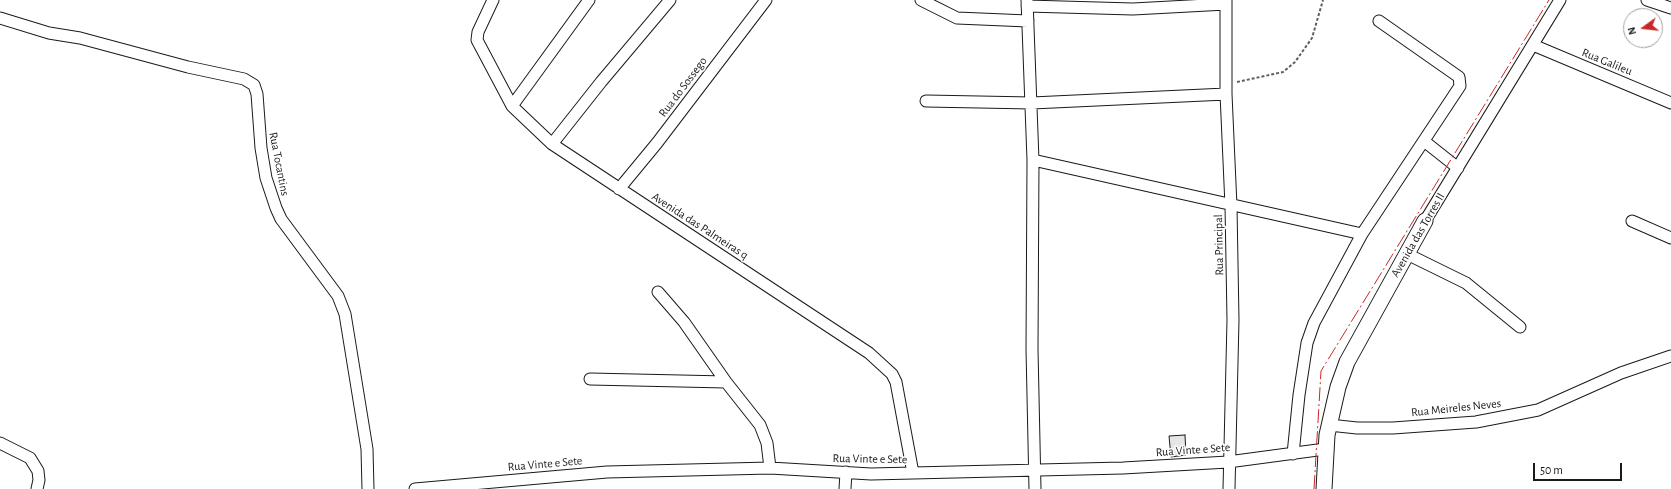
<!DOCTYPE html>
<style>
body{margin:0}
#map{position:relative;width:1671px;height:489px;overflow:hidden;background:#fff;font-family:"Alegreya Sans",sans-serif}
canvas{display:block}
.north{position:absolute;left:1623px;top:8px;width:40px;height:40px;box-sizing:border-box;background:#fff;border:1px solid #a3a3a3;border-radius:50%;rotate:255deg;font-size:11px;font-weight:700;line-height:16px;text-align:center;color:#1a1a1a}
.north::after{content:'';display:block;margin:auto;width:14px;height:18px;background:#c62828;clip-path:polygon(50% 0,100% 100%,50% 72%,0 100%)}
.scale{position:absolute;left:1533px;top:463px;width:89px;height:18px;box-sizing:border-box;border:2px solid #1a1a1a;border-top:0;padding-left:5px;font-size:12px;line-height:14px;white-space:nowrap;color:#1a1a1a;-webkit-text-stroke:3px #fff;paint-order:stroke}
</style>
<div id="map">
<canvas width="1671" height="489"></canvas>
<div class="north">N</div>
<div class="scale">50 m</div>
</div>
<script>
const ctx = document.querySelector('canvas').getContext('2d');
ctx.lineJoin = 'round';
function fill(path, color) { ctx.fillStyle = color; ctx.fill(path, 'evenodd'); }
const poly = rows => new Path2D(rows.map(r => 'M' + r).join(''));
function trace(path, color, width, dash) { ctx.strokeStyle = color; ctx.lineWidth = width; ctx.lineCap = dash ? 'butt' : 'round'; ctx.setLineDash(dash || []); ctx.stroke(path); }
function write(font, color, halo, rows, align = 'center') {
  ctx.font = font + ' "Alegreya Sans",sans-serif'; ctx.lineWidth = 3; ctx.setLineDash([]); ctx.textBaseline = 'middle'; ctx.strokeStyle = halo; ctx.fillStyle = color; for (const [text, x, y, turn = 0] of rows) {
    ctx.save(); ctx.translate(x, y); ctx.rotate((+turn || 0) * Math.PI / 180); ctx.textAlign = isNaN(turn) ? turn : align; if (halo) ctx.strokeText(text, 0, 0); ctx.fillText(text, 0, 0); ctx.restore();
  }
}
const building = poly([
 [1185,435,1186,455,1171,457,1169,436,1185,435]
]);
fill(building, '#e6e6e6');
trace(building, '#1a1a1a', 1);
const street = poly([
 [493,0,478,32,477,40,512,106,552,144,869,353,892,374,896,382,913,473],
 [921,0,957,18,1028,21],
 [1027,0,1033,160,1032,349,1035,489],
 [1226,0,1226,94,1231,206,1233,320,1229,489],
 [1647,0,1671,8],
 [1027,6,1133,9,1226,4],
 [0,18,49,33,80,38,188,67,244,79,254,85,257,94,261,148,266,178,276,208,281,219,338,296,345,314,367,449,368,489],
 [1533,45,1671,103],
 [926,101,1032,103,1226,94],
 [512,106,589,0],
 [1424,141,1458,168],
 [552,144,601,82,670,0],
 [1033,160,1362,234],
 [619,189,657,143,766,0],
 [1425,221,1560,0],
 [1632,221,1671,238],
 [1407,254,1466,283,1520,327],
 [658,292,684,322,726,382,760,425,767,443,770,468],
 [590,379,726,382],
 [1329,425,1357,428,1393,428,1476,422,1538,410,1621,373,1671,356],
 [0,443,30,458,38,471,39,480,37,489],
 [1293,454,1299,395,1307,343,1314,323,1362,234,1460,86,1459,77,1379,21],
 [415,489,607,472,770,468,871,474,1123,468,1228,462,1325,449],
 [845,489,846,472]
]);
const secondary = poly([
 [1324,489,1327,435,1338,387,1347,362,1425,221]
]);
trace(street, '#1a1a1a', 13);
trace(secondary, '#1a1a1a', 17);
trace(poly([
 [1237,82,1283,72,1295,62,1312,38,1323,0]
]), '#5f5f5f', 2, [3, 2]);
trace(street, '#fff', 11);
trace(secondary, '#fff', 15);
trace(poly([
 [1314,489,1321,371,1549,0]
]), '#c62828', 1, [14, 3, 2, 3]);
write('12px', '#1a1a1a', '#fff', [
 ["Rua Galileu",1607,62,22],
 ["Rua do Sossego",683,87,-53],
 ["Rua Tocantins",279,164,79],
 ["Avenida das Palmeiras q",700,226,33],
 ["Avenida das Torres II",1418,235,-60],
 ["Rua Principal",1219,245,-91],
 ["Rua Meireles Neves",1456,408,-6],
 ["Rua Vinte e Sete",1193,450,-4],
 ["Rua Vinte e Sete",870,459,1],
 ["Rua Vinte e Sete",545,464,-5]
]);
</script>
